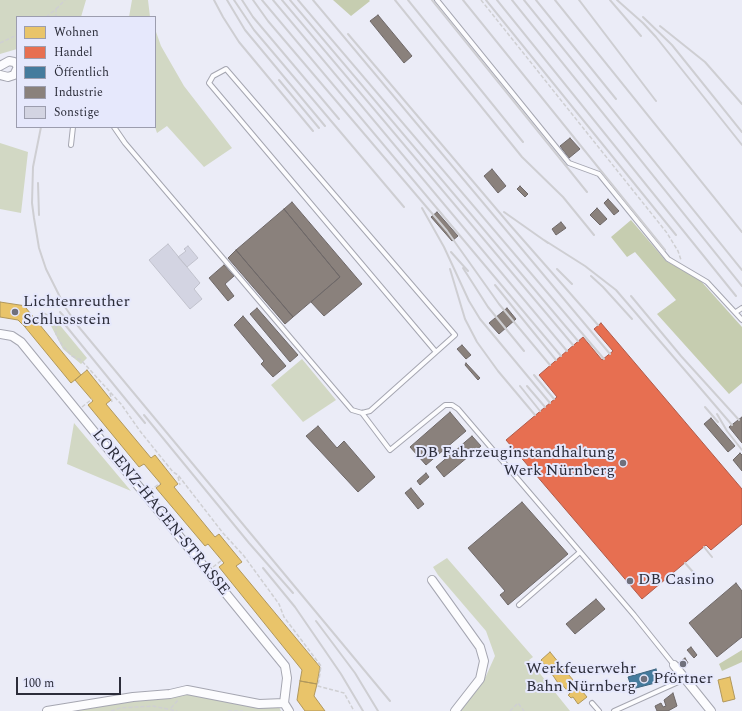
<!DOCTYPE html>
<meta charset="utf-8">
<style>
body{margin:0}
#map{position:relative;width:742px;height:711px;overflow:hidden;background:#ebecf7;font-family:Spectral,serif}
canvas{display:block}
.legend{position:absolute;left:16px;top:16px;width:140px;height:112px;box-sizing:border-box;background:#e6e8fc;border:1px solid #9c9dae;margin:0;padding:5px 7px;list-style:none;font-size:12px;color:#2c2d3a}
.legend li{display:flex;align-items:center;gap:8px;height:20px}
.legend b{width:20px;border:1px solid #9c9dae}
.scale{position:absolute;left:16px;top:677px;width:105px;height:18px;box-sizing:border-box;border:2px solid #2c2d3a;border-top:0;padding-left:5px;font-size:12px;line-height:14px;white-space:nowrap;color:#2c2d3a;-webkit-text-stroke:3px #e6e8fc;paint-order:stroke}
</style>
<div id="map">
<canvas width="742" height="711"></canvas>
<ul class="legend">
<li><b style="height:11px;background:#e9c46a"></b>Wohnen</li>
<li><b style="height:11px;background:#e76f51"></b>Handel</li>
<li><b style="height:11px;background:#457b9d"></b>Öffentlich</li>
<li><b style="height:11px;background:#8a817c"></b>Industrie</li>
<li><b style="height:11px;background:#d3d4e2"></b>Sonstige</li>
</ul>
<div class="scale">100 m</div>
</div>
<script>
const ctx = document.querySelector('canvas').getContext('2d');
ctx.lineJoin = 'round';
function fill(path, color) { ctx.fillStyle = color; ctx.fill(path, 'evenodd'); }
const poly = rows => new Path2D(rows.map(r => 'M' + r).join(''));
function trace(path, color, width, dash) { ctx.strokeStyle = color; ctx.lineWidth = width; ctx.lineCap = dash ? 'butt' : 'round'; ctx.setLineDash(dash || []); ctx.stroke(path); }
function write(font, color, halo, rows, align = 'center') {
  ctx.font = font + ' Spectral,serif'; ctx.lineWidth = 4; ctx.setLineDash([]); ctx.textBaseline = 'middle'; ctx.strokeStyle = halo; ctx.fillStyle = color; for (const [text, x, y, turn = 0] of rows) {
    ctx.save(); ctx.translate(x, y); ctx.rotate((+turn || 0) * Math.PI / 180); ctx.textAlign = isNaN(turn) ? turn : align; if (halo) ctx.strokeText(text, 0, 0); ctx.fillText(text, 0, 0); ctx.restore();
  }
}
fill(poly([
 [0,0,86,0,81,17,17,17,17,49,0,54],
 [132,0,148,0,150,17,129,17],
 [155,29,161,46,184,86,232,148,204,167,167,126,157,133,155,127],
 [0,143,28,152,21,213,0,209],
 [54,318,87,358,81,364,63,349,49,322],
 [302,359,336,400,303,422,271,385],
 [74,423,131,491,67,464],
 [447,558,533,657,529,660,570,711,458,711,486,676,495,656,486,631,438,575,433,567],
 [183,693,279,707,281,711,66,711]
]), '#d2d8c4');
fill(poly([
 [333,0,369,0,370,1,351,16],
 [631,220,666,261,700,280,742,327,742,383,729,394,657,314,676,300,635,252,627,257,611,237],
 [742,650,742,662,722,671,719,664]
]), '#c6cdb0');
const homes = poly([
 [0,302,26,306,26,308,35,319,25,327,18,320,0,317,0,302],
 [35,319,81,375,71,383,25,327,35,319],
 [87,370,111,400,106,404,151,458,155,455,178,484,174,487,215,537,219,534,242,562,236,566,320,667,317,684,300,681,302,670,219,567,224,563,208,544,205,546,156,488,161,484,144,464,139,467,88,405,93,401,75,380,87,370],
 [550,652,587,697,578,704,573,697,571,698,568,695,570,694,560,682,558,683,550,671,549,673,546,669,547,668,541,660,550,652],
 [730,677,735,699,723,702,718,680,730,677],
 [300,681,317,684,314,696,325,711,305,711,297,700,300,681]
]);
fill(homes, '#e9c46a');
trace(homes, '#b0975c', 1);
const shops = poly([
 [601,323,742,489,742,524,711,550,706,545,642,599,506,440,557,397,539,375,583,337,602,360,613,351,594,329,601,323]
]);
fill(shops, '#e76f51');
trace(shops, '#af5b4a', 1);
const public = poly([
 [656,669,659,682,632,689,628,677,656,669]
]);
fill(public, '#457b9d');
trace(public, '#3e647f', 1);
const industry = poly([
 [378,15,412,56,404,63,370,21,378,15],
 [570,138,580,149,569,158,560,146,570,138],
 [492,169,506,186,498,193,484,176,492,169],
 [520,186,528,194,525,197,517,189,520,186],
 [608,199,619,211,614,215,604,203,608,199],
 [292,202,362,284,324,316,311,302,340,277,284,209,292,202],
 [597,208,607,219,600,225,590,215,597,208],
 [284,209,340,277,293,317,236,250,284,209],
 [437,212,458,236,452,241,431,217,437,212],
 [561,222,566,228,556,235,552,229,561,222],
 [236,250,293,317,285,324,228,258,236,250],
 [224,265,234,276,225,284,234,296,228,301,209,278,224,265],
 [257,308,298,355,290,362,250,314,257,308],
 [507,308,516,319,499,334,489,323,507,308],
 [243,316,286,366,273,377,261,364,264,361,234,325,243,316],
 [462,345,471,355,466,359,457,349,462,345],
 [466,363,480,378,478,380,465,365,466,363],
 [450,412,466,431,426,465,410,447,450,412],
 [742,417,742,443,729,427,742,417],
 [711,418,735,446,728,452,704,424,711,418],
 [318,426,337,448,344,441,375,477,358,492,306,436,318,426],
 [472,436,481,446,444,477,436,467,472,436],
 [740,453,742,455,742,471,733,460,740,453],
 [426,473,429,477,420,485,417,481,426,473],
 [411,488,424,504,418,509,405,493,411,488],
 [522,502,568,554,508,605,500,595,505,591,468,548,522,502],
 [736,583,742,591,742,637,717,657,689,623,736,583],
 [596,599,605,609,575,634,566,624,596,599],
 [691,647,697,655,694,658,687,650,691,647],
 [685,658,688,663,681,669,677,664,685,658],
 [673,693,677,706,668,711,657,711,655,706,661,703,663,707,666,706,664,700,673,693]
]);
fill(industry, '#8a817c');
trace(industry, '#6e6868', 1);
const building = poly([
 [168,244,200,283,194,289,202,299,190,309,149,260,168,244],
 [188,246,198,258,187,267,178,257,186,251,184,249,188,246]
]);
fill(building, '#d3d4e2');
trace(building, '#c0c1cc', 1);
const service = poly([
 [437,0,569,163,599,174,668,259,707,282,742,320],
 [114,127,125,143,352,410,362,413,370,411,436,352,455,335,226,69,213,76,209,83,436,352],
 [71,145,73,127],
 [736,312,742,308],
 [362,413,390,450,445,405,452,405,458,409,634,615,674,665],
 [519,605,580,552],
 [592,703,599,711],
 [614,711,685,679]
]);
const minor = poly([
 [0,66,9,61,14,62,17,65],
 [0,75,8,77,14,75,17,69],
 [0,334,12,336,21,342,285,666,287,678,284,703,289,711],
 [432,580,480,647,484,661,480,679,455,711],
 [674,665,711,711],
 [47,711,133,697,170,694,187,690,259,704,284,703]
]);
trace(service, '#a5a6b1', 6);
trace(minor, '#a5a6b1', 10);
trace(poly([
 [481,0,667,233,678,251,681,260],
 [56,9,65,0],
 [46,17,56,9,56,17],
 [0,43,17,35],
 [39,316,44,313,54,319,56,325,56,334,62,345,72,356,81,360,121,404,140,431,173,472,178,475,223,533,244,556,279,604,284,617,321,666,318,686,344,693,354,711],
 [110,393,112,402],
 [82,407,92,399],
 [178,477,180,485],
 [150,491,160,483],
 [213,567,222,560],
 [171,708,179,699],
 [111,711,120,708,153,706,177,711],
 [228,711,243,711],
 [510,711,518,703,524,711]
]), '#cfcfd2', 1.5, [4, 2]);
trace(service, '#fcfcfe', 4);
trace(minor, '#fcfcfe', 8);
trace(poly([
 [214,0,223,17,239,42,313,131],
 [227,0,245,30,325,126],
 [234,0,254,30,404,207],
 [242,0,253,17,339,119],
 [253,0,268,21,447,231,499,304,550,365],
 [262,0,561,356],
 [273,0,567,351],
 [282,0,573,345],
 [290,0,578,341],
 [298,0,604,359],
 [313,0,610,354],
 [395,0,522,157,563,197,594,235],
 [408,0,523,142],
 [432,0,587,192],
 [463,0,665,250],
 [486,0,676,235],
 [497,0,736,296],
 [512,0,742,286],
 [524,0,742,270],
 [536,0,616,99],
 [555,0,742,232],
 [579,0,656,101],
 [610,0,641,36],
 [617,0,643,23,656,37,742,145],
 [643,17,672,45,742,132],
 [660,26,705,62,742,104],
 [348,34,510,225,598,325],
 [279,80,319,128],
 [41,127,33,167,32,203,34,218,39,248,46,269,65,307,78,326,390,701],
 [38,183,39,215],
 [422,208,444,247,469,301,480,319,550,403],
 [504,212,548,243],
 [544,240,585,266,616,290,732,425],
 [451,252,468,271],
 [463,268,488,307,524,351],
 [450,269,465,319,477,342,498,371,535,415],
 [557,269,572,284],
 [591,276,603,287,632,319],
 [495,285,556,360],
 [631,296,681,356,739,420],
 [60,312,70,323],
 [62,321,145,423],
 [534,375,554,399],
 [520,386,540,411],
 [527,386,545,407],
 [705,407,718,422],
 [717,414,727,431,742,450],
 [144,415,249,543,293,593],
 [704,547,712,557],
 [685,563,693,572],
 [263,568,295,607,341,674,363,711],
 [671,574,679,584],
 [316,621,355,673,378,711]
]), '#ceced2', 2);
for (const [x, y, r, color] of [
 [15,312,4,"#6f707c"],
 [623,463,4,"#6f707c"],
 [630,581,4,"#6f707c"],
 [683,664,4,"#6f707c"],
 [644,679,4,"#6f707c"]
]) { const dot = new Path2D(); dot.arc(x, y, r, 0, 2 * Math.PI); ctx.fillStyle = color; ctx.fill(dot); trace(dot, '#e6e8fc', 1.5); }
write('16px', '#2c2d3a', '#e6e8fc', [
 ["Lichtenreuther",23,303],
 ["Schlussstein",23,321],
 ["DB Fahrzeuginstandhaltung",615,454,"right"],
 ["Werk Nürnberg",615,472,"right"],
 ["DB Casino",638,581],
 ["Werkfeuerwehr",636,670,"right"],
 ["Bahn Nürnberg",636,688,"right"],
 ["Pförtner",683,680,"center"]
], 'left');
write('16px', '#2c2d3a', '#e6e8fc', [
 ["LORENZ-HAGEN-STRASSE",160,513,51]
]);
</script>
